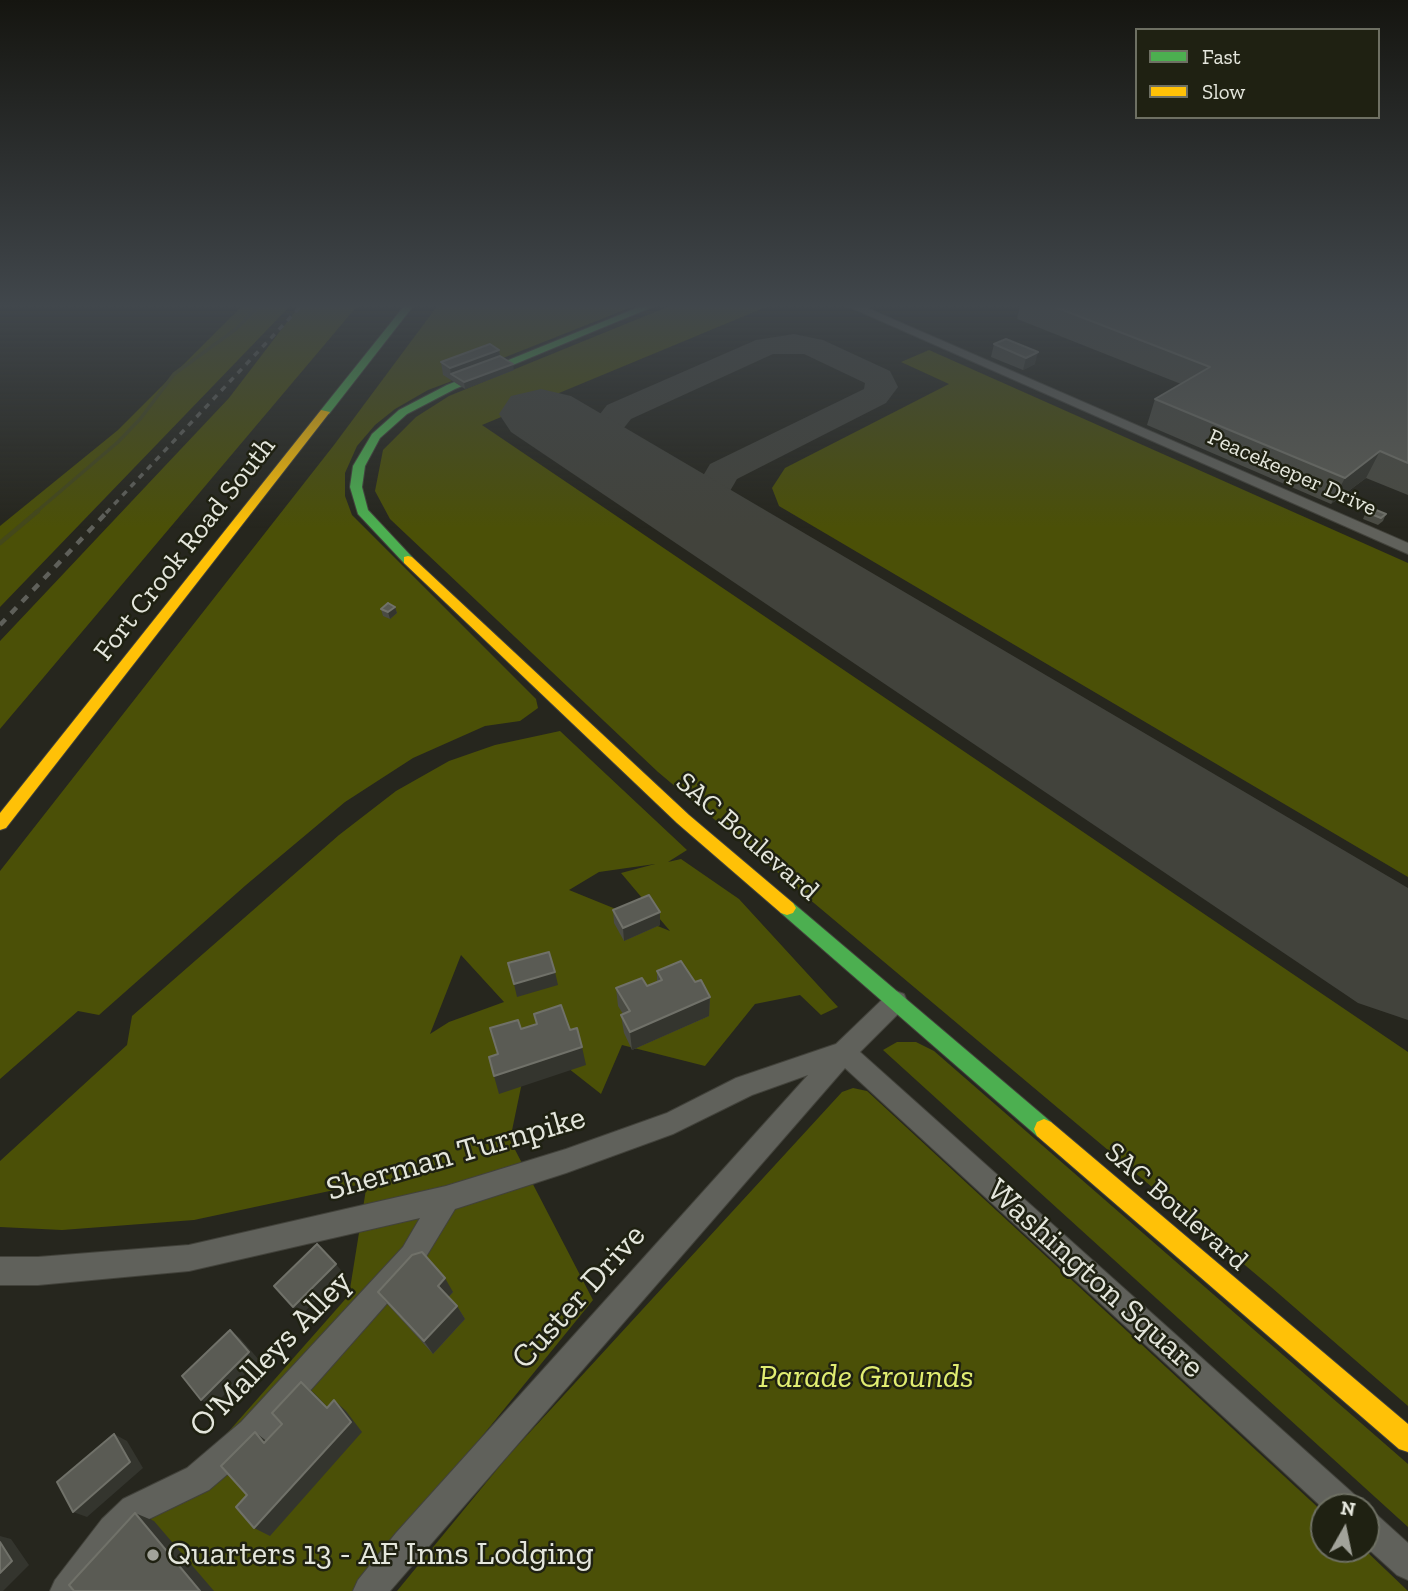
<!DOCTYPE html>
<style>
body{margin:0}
#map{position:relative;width:1408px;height:1591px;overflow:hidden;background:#26261e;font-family:"Zilla Slab",serif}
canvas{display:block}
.legend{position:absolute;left:1135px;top:28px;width:245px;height:91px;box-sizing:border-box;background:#1f2112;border:2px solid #6e7063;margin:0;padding:9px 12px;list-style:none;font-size:21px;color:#e4e6dc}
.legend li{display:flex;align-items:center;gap:14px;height:35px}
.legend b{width:35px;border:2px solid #6e7063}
.north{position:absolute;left:1310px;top:1493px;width:70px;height:70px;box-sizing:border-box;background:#1f2112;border:2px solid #6e7063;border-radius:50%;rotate:9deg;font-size:19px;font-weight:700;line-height:28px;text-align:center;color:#e4e6dc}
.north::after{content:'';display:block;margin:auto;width:24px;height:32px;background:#a2a39a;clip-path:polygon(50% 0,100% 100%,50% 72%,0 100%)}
</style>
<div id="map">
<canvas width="1408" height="1591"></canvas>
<ul class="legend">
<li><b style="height:9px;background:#4caf50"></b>Fast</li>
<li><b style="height:9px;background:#ffc107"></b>Slow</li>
</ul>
<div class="north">N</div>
</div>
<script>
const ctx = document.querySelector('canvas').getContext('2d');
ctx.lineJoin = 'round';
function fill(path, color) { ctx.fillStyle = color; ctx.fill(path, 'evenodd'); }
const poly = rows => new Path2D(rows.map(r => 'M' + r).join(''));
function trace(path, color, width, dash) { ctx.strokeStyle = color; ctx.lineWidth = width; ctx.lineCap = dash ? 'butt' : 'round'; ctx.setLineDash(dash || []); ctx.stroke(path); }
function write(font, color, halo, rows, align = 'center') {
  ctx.font = font + ' "Zilla Slab",serif'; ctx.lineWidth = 5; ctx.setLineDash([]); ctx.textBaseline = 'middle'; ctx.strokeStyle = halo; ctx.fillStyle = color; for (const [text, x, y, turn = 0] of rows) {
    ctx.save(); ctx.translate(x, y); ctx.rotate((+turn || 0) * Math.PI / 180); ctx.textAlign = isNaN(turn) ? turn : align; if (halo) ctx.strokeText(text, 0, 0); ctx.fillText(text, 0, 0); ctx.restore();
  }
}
fill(poly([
 [243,305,291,305,0,607,0,526,118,430],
 [300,305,358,305,0,729,0,641,229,398],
 [438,305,637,305,498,360,444,374,452,381,428,390,395,409,375,425,357,446,345,473,345,496,352,515,536,699,538,708,520,721,485,726,413,758,345,802,246,885,99,1015,78,1011,0,1079,0,871,334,445],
 [672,305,771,305,482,425,1408,1052,1408,1406,1271,1287,658,772,390,519,375,491,383,450,416,417,449,396],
 [929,350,1408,563,1408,877,779,506,772,488,785,468,949,384,901,362],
 [560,731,687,850,668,862,681,859,739,899,838,1007,821,1015,800,995,755,1004,705,1066,622,1045,601,1094,531,1039,510,1140,593,1300,356,1591,88,1591,349,1295,367,1183,194,1220,62,1230,0,1227,0,1161,127,1045,132,1016,339,835,396,791,449,761,495,745],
 [655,864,621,873,670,931,569,890,599,872],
 [461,955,504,1002,449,1022,430,1034],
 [897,1042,916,1042,934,1051,1408,1464,1408,1527,883,1050],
 [853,1088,867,1091,1324,1513,1324,1549,1364,1549,1408,1591,397,1591,508,1456,842,1092]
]), '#4b5007');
trace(poly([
 [35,513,118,442,141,418,174,374,236,329,260,305]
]), '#44481a', 3.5);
trace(poly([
 [0,543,38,511]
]), '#44481a', 4.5);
fill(poly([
 [794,334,823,340,890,371,898,387,886,403,737,479,730,491,729,501,736,516,756,538,750,546,737,549,724,546,701,521,693,501,694,491,710,464,864,389,865,383,804,354,773,354,631,419,623,429,623,443,644,468,638,475,626,479,614,475,589,444,589,428,607,405,756,340,794,334]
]), '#42433c');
fill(poly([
 [541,389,571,396,1408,888,1408,1020,1358,1003,511,432,499,414,511,396,541,389]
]), '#42433c');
const street = poly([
 [845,305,860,305,1408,543,1408,554,845,305],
 [896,991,904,994,907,1001,904,1008,860,1052,1356,1496,1360,1507,1324,1509,845,1068,390,1591,353,1591,358,1580,396,1533,808,1075,752,1095,673,1134,566,1173,455,1209,421,1265,263,1444,209,1490,145,1521,124,1541,86,1591,50,1591,55,1580,102,1519,123,1499,187,1468,241,1422,403,1247,420,1218,189,1271,38,1285,0,1285,0,1257,38,1257,189,1245,446,1186,566,1149,667,1113,736,1078,836,1044,888,994,896,991],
 [1366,1510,1377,1515,1408,1543,1408,1580,1397,1575,1366,1547,1366,1510]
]);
const fast = poly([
 [405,305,414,305,329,414,321,414,321,410,405,305],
 [644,305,657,305,455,389,407,414,380,438,365,466,362,487,368,510,412,557,412,563,404,563,358,514,350,487,353,466,372,434,399,410,447,385,644,305],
 [787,901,793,903,1051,1122,1054,1129,1051,1136,1044,1139,1037,1136,781,913,778,908,781,903,787,901]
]);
const slow = poly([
 [321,410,330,412,6,828,0,830,0,813,321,410],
 [408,556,412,557,689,815,793,903,796,908,793,913,787,915,781,913,677,823,404,563,404,557,408,556],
 [1044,1119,1051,1122,1408,1424,1408,1452,1399,1449,1037,1136,1034,1129,1037,1122,1044,1119]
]);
trace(street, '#42423b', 2);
trace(fast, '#42423b', 2);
trace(slow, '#42423b', 2);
fill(street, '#60615b');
fill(fast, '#4caf50');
fill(slow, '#ffc107');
trace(poly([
 [106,513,302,305]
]), '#5f605a', 3.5, [6, 6]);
trace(poly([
 [0,625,108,511]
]), '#5f605a', 4.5, [8, 8]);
fill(poly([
 [1020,305,1408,305,1408,495,1366,478,1331,504,1147,425,1155,399,1181,384,1017,319],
 [1006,339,1035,364,1023,370,991,357,994,344],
 [499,350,500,356,514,370,465,389,443,375,441,362],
 [1366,512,1386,514,1383,521,1378,525,1363,519],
 [395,607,397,613,390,619,383,616,381,609],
 [613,910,660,925,624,941,614,923],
 [657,971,695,982,710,997,709,1016,632,1050,624,1033,621,1015,623,1014,618,1006,616,988,647,986,657,981],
 [378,1292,453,1292,448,1297,457,1306,465,1319,433,1354,388,1305]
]), '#4a4b43');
fill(poly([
 [499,350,501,362,451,374,450,368],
 [1038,352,1035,364,1023,370,1026,358],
 [513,364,514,370,465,389,464,382],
 [1380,451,1366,478,1331,504,1345,478],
 [395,607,397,613,390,619,388,612],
 [660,912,660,925,624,941,623,928],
 [555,972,558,985,517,997,514,984],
 [710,997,709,1016,632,1050,630,1032],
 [582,1047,586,1065,499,1094,494,1076],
 [336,1264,344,1274,301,1315,293,1307],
 [445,1278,453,1292,446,1300,438,1286],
 [457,1306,465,1319,433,1354,424,1341],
 [230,1330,240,1338,259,1360,212,1407,201,1400],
 [301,1382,314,1393,339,1419,327,1408],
 [334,1400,346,1411,362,1432,270,1536,254,1528],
 [255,1432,269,1443,264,1443],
 [114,1434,127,1441,143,1468,87,1517,73,1512],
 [135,1513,154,1521,214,1591,200,1591],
 [0,1536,11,1539,29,1565,3,1591,0,1591]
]), '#34352e');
const building = poly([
 [1050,305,1408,305,1408,463,1380,451,1345,478,1155,399,1210,367,1050,305],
 [1006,339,1038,352,1026,358,994,344,1006,339],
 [490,344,499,350,450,368,441,362,490,344],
 [500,356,513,364,464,382,451,374,500,356],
 [1371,508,1386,514,1381,518,1366,512,1371,508],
 [388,603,395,607,388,612,381,609,388,603],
 [649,895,660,912,623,928,613,910,649,895],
 [549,952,555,972,514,984,508,963,549,952],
 [681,961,695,982,701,980,710,997,630,1032,621,1015,630,1011,616,988,642,978,647,986,662,980,657,971,681,961],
 [561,1005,570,1030,577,1028,582,1047,494,1076,489,1057,498,1054,490,1028,518,1020,521,1029,537,1024,534,1014,561,1005],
 [317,1244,336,1264,293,1307,274,1286,317,1244],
 [422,1252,445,1278,438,1286,457,1306,424,1341,378,1292,412,1255,422,1252],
 [230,1330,249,1352,201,1400,182,1376,230,1330],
 [301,1382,327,1408,334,1400,351,1422,254,1528,236,1507,247,1495,221,1466,255,1432,264,1443,282,1424,272,1413,301,1382],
 [114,1434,130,1462,73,1512,57,1482,114,1434],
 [135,1513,200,1591,74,1591,69,1585,135,1513],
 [0,1542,12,1561,0,1573,0,1542]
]);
fill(building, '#5a5b54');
trace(building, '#707169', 2);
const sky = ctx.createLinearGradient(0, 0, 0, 528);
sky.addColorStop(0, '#151510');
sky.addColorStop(0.58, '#41474c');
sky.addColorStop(1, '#41474c00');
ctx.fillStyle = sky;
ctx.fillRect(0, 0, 1408, 528);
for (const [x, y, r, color] of [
 [153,1555,7,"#a2a39a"]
]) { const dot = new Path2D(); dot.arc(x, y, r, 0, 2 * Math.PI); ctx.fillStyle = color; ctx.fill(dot); trace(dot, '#1f2112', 2.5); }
write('23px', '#e4e6dc', '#1f2112', [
 ["Peacekeeper Drive",1292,473,24]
]);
write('28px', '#e4e6dc', '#1f2112', [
 ["Fort Crook Road South",185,549,-52],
 ["SAC Boulevard",747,837,41],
 ["SAC Boulevard",1176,1207,41]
]);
write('33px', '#e4e6dc', '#1f2112', [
 ["Sherman Turnpike",456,1154,-16],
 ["Washington Square",1095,1279,42],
 ["Custer Drive",579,1297,-48],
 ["O'Malleys Alley",271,1354,-46]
]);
write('italic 33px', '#e1ed71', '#1f2112', [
 ["Parade Grounds",866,1378]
]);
write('33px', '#e4e6dc', '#1f2112', [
 ["Quarters 13 - AF Inns Lodging",167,1555]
], 'left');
</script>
